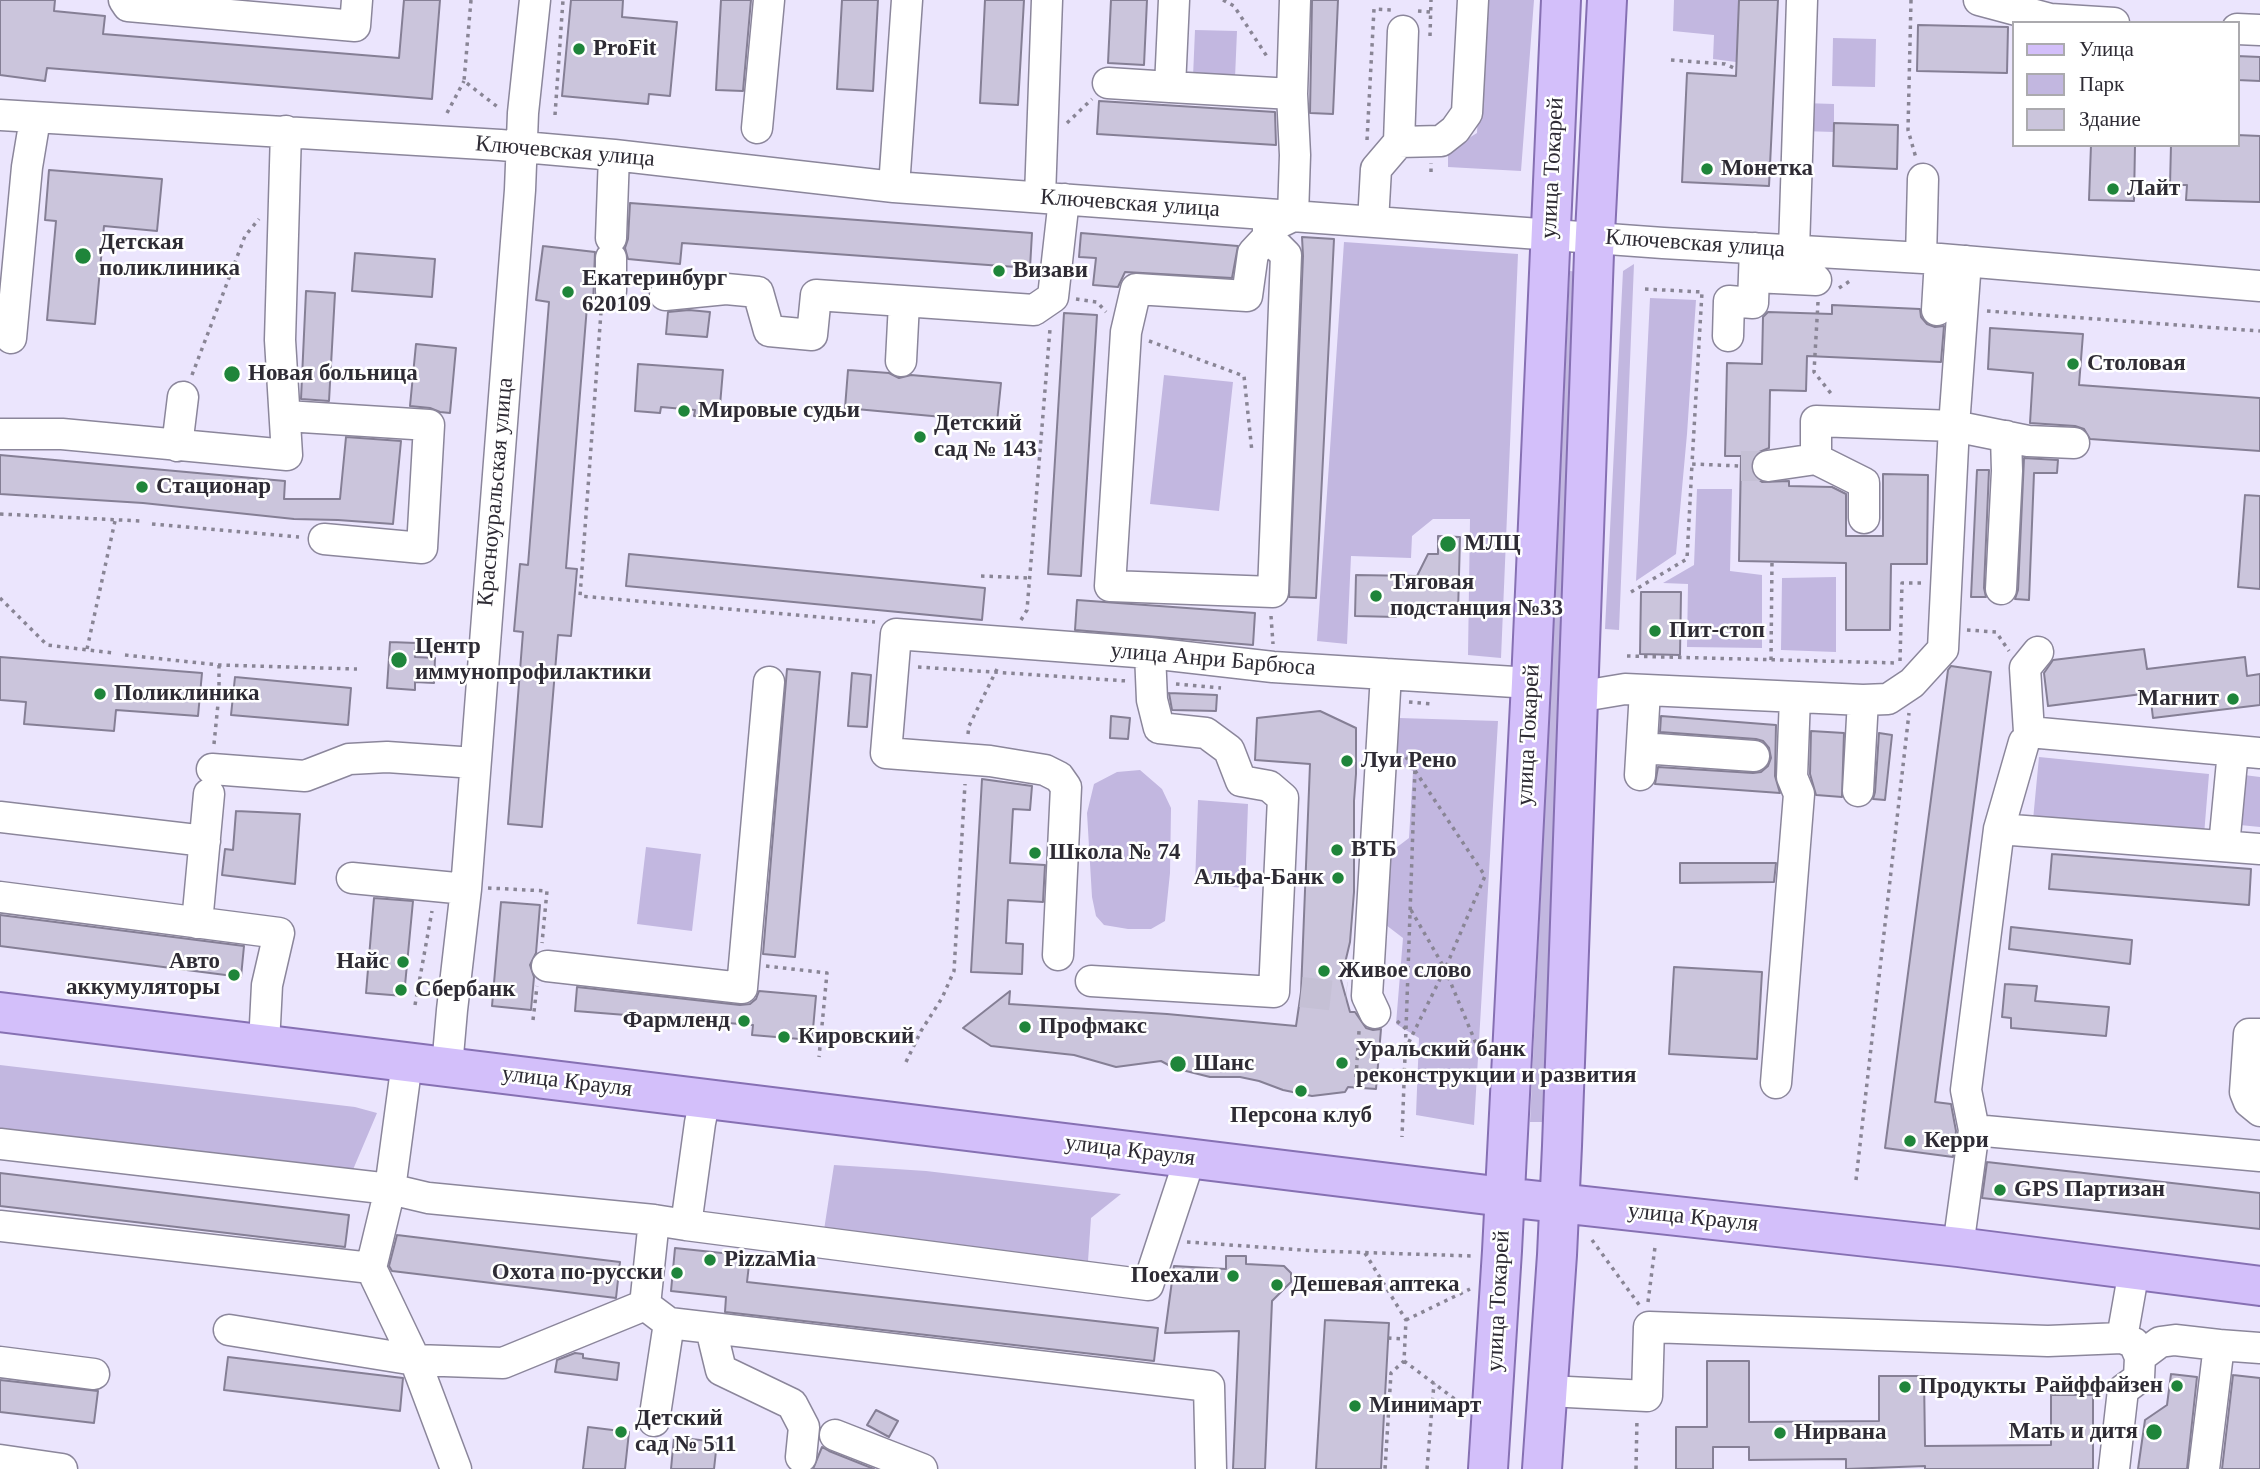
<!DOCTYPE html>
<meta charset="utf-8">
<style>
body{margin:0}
#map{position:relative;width:2260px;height:1469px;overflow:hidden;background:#ebe5fd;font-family:"Times New Roman",serif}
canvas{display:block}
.legend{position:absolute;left:2012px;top:21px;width:228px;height:126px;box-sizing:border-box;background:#fff;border:2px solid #abaaae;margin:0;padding:9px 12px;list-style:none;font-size:21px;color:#2e2b34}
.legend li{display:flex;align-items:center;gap:14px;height:35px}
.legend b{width:35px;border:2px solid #abaaae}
</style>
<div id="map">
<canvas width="2260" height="1469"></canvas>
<ul class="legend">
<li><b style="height:9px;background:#d3bffa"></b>Улица</li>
<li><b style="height:19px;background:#c2b7e0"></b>Парк</li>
<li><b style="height:19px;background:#cbc5dc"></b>Здание</li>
</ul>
</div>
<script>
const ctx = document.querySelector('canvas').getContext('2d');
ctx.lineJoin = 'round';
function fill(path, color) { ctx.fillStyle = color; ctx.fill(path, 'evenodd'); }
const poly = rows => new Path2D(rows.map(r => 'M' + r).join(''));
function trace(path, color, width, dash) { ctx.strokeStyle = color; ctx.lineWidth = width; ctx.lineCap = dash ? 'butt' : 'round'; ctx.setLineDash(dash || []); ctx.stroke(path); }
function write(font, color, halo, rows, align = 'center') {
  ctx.font = font + ' "Times New Roman",serif'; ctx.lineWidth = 5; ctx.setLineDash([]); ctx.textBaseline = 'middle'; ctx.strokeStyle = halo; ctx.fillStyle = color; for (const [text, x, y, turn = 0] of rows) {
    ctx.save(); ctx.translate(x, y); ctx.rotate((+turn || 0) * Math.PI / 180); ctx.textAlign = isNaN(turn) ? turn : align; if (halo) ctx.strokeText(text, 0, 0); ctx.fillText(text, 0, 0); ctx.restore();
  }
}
fill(poly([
 [1484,0,1534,0,1521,171,1448,167,1448,151,1477,133],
 [1674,0,1739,0,1736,62,1713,59,1714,35,1673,31],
 [1195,30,1237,31,1235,78,1193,77],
 [1833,38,1876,39,1875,87,1832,86],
 [1803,103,1834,104,1834,132,1802,131],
 [1344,242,1518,254,1501,658,1468,655,1470,519,1433,519,1412,536,1411,558,1351,556,1347,644,1317,641],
 [1634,264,1619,630,1605,629,1623,271],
 [1570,271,1579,272,1542,1122,1530,1122],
 [1650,298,1696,300,1687,434,1676,554,1636,581],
 [1164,375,1233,382,1219,511,1150,504],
 [1697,489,1732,489,1730,571,1762,575,1762,648,1687,647,1688,584,1663,583,1694,565],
 [1836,577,1836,652,1781,650,1782,578],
 [1399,718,1498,721,1474,1125,1416,1115,1419,1038,1396,1024,1403,938,1386,925,1388,854,1409,838,1413,771,1394,762],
 [2039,757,2209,774,2204,835,2033,820],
 [1140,770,1162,789,1171,808,1170,873,1165,921,1151,929,1128,929,1104,925,1096,916,1092,897,1087,813,1094,784,1117,772],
 [2236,774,2260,777,2260,827,2240,825],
 [1198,800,1248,804,1245,888,1195,884],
 [646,847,701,854,692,931,637,924],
 [0,1065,355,1107,377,1113,352,1172,0,1136],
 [834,1165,926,1171,1121,1194,1091,1218,1088,1261,824,1230]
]), '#c2b7e0');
const building = poly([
 [0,0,55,0,54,11,105,16,103,34,399,58,404,0,440,0,432,99,47,68,45,81,0,75,0,0],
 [571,0,623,0,622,17,677,22,670,96,649,94,648,104,562,96,571,0],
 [721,0,751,0,743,91,716,90,721,0],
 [842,0,878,0,873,91,837,89,842,0],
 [985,0,1024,0,1018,105,980,103,985,0],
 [1111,0,1147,0,1144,65,1108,63,1111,0],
 [1312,0,1338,0,1333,114,1310,113,1312,0],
 [1739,0,1778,0,1769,186,1682,182,1687,73,1736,76,1739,0],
 [1918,25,2008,27,2007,73,1917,71,1918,25],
 [2237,56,2260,57,2260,81,2237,80,2237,56],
 [1099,101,1275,112,1276,145,1097,134,1099,101],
 [1834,123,1898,125,1897,169,1833,166,1834,123],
 [2237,135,2260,136,2260,202,2186,200,2187,185,2170,185,2171,145,2237,145,2237,135],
 [2091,145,2135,145,2134,201,2089,200,2091,145],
 [49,170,162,179,157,231,104,226,95,324,47,320,56,221,45,220,49,170],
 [630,203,1032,233,1030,268,682,243,680,264,628,259,625,248,628,239,630,203],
 [1081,233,1238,246,1232,278,1125,272,1118,287,1093,285,1096,258,1079,257,1081,233],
 [1302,237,1334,239,1316,598,1289,597,1303,256,1302,237],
 [543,246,595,252,593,307,587,306,566,568,577,569,571,636,558,635,542,827,508,824,523,632,514,631,520,564,528,565,549,302,536,300,543,246],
 [355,253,435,259,432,297,352,291,355,253],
 [306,291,335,293,329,401,301,399,306,291],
 [1832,305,1920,309,1921,317,1927,324,1935,327,1944,326,1941,362,1807,356,1806,391,1770,390,1769,448,1757,453,1752,460,1751,469,1755,477,1762,482,1789,481,1789,486,1832,487,1846,494,1846,536,1883,536,1883,474,1928,475,1927,564,1891,564,1890,630,1846,630,1846,563,1739,561,1741,456,1725,456,1727,363,1762,364,1763,317,1768,312,1832,314,1832,305],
 [689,310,710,312,707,337,666,334,668,312,689,310],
 [1064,313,1097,315,1081,576,1048,574,1064,313],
 [1990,328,2083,334,2079,385,2260,398,2260,451,2090,439,2084,429,2075,426,2030,423,2033,373,1988,369,1990,328],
 [416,344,456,348,450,413,440,412,430,408,410,406,416,344],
 [638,364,723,370,719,417,694,416,695,410,661,407,660,413,635,411,638,364],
 [848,370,889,373,899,378,911,375,1001,383,997,422,845,408,848,370],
 [346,437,401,441,393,524,338,520,294,519,143,503,0,494,0,455,285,481,284,499,340,499,346,437],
 [2024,458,2058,460,2057,473,2034,473,2029,600,2015,599,2018,590,2024,458],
 [1977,470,1989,470,1984,588,1986,597,1971,597,1977,470],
 [2245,495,2260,496,2260,589,2238,587,2245,495],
 [1438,536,1460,537,1458,613,1397,612,1396,617,1355,616,1356,575,1417,576,1428,554,1438,554,1438,536],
 [629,554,985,588,982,620,626,586,629,554],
 [1641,592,1681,592,1680,655,1640,654,1641,592],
 [1077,600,1255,613,1253,645,1075,630,1077,600],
 [390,642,416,643,415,657,435,658,434,683,415,682,415,690,387,688,390,642],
 [2144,649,2147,669,2245,657,2247,676,2260,674,2260,705,2153,718,2150,693,2048,706,2044,673,2053,660,2144,649],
 [0,657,202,673,198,716,116,710,114,731,24,724,26,702,0,700,0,657],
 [1951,666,1991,672,1935,1102,1951,1104,1956,1131,1953,1157,1885,1148,1948,670,1951,666],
 [787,669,820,672,795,957,763,954,787,669],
 [852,673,871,675,867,727,848,726,852,673],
 [235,677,351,688,348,725,231,715,235,677],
 [1169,693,1217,695,1216,711,1172,710,1169,693],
 [1320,711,1356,728,1356,774,1354,801,1354,892,1350,942,1341,980,1350,1012,1355,1012,1366,1028,1373,1030,1381,1029,1376,1089,1348,1087,1345,1092,1312,1096,1283,1090,1259,1081,1240,1077,1210,1077,1174,1068,1161,1061,1116,1067,1074,1055,991,1046,963,1028,1010,991,1009,1004,1167,1014,1296,1026,1301,992,1310,764,1255,760,1257,718,1320,711],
 [1111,716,1130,718,1128,739,1110,738,1111,716],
 [1661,716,1776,725,1775,776,1780,793,1655,784,1658,767,1753,773,1761,772,1768,766,1771,758,1769,748,1763,741,1756,739,1660,732,1661,716],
 [1811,731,1844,733,1842,797,1816,795,1810,774,1811,731],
 [1879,733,1892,735,1885,800,1873,799,1875,792,1879,733],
 [982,779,1032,786,1030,810,1013,809,1010,863,1045,865,1043,902,1008,900,1006,943,1023,944,1022,974,971,972,982,779],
 [236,811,300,814,295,884,222,875,225,849,233,850,236,811],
 [2052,854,2251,869,2249,905,2049,889,2052,854],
 [1680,863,1776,863,1774,882,1680,883,1680,863],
 [374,898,413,901,404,996,366,993,374,898],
 [501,902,540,905,536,953,530,965,534,977,531,1010,492,1006,501,902],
 [0,915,244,946,241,977,0,946,0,915],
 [2011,927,2132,940,2130,964,2009,949,2011,927],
 [1674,967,1762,972,1757,1059,1669,1054,1674,967],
 [2005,984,2037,986,2035,1001,2109,1007,2106,1036,2011,1028,2011,1018,2002,1017,2005,984],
 [577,987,740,1005,750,1004,756,999,759,991,816,996,812,1040,752,1035,753,1025,575,1011,577,987],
 [1987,1162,2260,1193,2260,1229,1982,1198,1987,1162],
 [0,1173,349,1215,345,1247,0,1206,0,1173],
 [397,1235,620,1262,616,1298,392,1271,389,1266,397,1235],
 [675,1248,750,1256,747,1282,1158,1328,1154,1361,725,1312,726,1297,671,1291,675,1248],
 [1226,1256,1246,1256,1246,1264,1284,1266,1291,1273,1291,1282,1272,1301,1265,1469,1233,1469,1239,1331,1165,1333,1174,1266,1226,1269,1226,1256],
 [1325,1320,1389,1323,1381,1469,1316,1469,1325,1320],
 [575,1353,583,1354,583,1358,619,1363,617,1380,555,1372,557,1360,575,1353],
 [228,1357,403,1378,400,1411,224,1390,228,1357],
 [1707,1361,1749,1361,1749,1422,1879,1421,1879,1376,1924,1376,1925,1446,2051,1445,2051,1395,2093,1395,2093,1469,1925,1469,1925,1466,1846,1469,1846,1459,1749,1460,1749,1447,1713,1447,1713,1469,1676,1469,1676,1427,1707,1427,1707,1361],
 [2171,1374,2197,1377,2187,1469,2138,1469,2145,1420,2167,1405,2171,1374],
 [2233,1375,2260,1378,2260,1469,2222,1469,2233,1375],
 [0,1380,98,1391,94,1423,0,1412,0,1380],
 [876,1410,898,1421,889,1437,867,1425,876,1410],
 [588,1427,629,1432,625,1469,583,1469,588,1427],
 [674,1437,717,1442,714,1469,671,1469,674,1437],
 [822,1447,829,1451,874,1469,813,1469,822,1447]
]);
fill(building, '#cbc5dc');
trace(building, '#857f95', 2);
trace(poly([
 [1741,466,1768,466],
 [1301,992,1346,997]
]), '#c5c0d5', 30, [30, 15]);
const minor = poly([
 [124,0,128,6,355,26,357,0],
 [1174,0,1170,87,1292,94],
 [1979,0,2050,19,2114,23],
 [2237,29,2260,30],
 [1108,83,1170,87],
 [0,115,500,145,614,155,894,187,1663,243,1940,259,2260,286],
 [757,128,769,0],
 [1399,142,1403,31],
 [894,187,907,0],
 [1040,197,1047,0],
 [1373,222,1376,169,1399,142,1441,141,1455,130,1467,113,1473,0],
 [1268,237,1253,253,1247,296,1136,289,1126,332,1110,586,1273,592,1286,255,1268,237,1268,228,1293,216,1295,155,1292,94,1295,0],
 [611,238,614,155],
 [1794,250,1802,0],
 [1921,258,1923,179],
 [1754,277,1816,280],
 [611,291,611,258],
 [665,295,726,289,758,292,769,331,812,335,816,295,1034,310,1053,297,1064,199],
 [1937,310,1940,259],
 [1728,336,1729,301,1753,303,1755,248],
 [11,338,27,167,35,119],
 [901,361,904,303],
 [286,416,429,425,422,548,324,539],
 [0,434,62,434,287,455,280,340,286,131],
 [177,446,183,397],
 [1768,466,1816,459],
 [1864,518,1864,483,1816,459,1816,421,1954,426,2028,441,2074,443],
 [2001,589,2007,471,2006,436],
 [2038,652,2025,668,2029,732,2260,753],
 [1577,697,1625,689,1863,700,1888,699,1912,683,1943,649,1954,426,1966,261],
 [1642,748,1754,756],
 [212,769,305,776,349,759,387,757,475,763],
 [1640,775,1645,691],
 [1858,791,1863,700],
 [0,817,205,841],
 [1999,829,2260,849],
 [2224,846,2233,751],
 [352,878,466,889],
 [0,897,279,933,267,985,264,1044],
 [197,923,209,794],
 [1058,955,1066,787,1059,777,1045,770,990,761,886,753,896,634,1150,653,1273,667,1531,683],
 [547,966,742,988,769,682],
 [1091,981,1274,992,1283,798,1269,786,1241,781,1229,750,1206,733,1159,728,1152,700,1150,653],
 [1375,1013,1367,996,1386,674],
 [2260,1034,2249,1034,2245,1092,2249,1102,2260,1111],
 [407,1062,390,1189,371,1268,415,1360,456,1469],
 [447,1067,452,1010,466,889,520,190,523,113,535,0],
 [1776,1083,1799,794,1792,777,1795,697],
 [1974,1130,2260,1156],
 [0,1144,390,1189,428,1198,654,1220],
 [686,1225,1148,1285,1190,1158],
 [0,1226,371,1268],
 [1958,1247,1974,1130,1966,1090,1999,829,2024,742],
 [645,1305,669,1323,1209,1386,1211,1469],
 [711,1329,721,1370,792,1404,804,1427,801,1457],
 [229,1330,415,1360,503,1363,645,1305,654,1220,686,1225,700,1123,705,1099],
 [2122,1338,2134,1270],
 [2140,1357,2160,1342,2175,1340,2219,1345],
 [0,1362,94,1374],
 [1548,1391,1647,1396,1649,1327,2048,1341,2122,1338,2134,1343,2140,1357,2139,1378,2123,1390,2114,1469],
 [654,1421,669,1323],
 [835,1435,922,1469],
 [0,1460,62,1469],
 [2204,1469,2219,1345,2260,1348]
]);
const major = poly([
 [0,1012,1504,1197,1958,1247,2260,1286],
 [1488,1469,1502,1251,1531,683,1561,0],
 [1542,1469,1557,1255,1562,1146,1594,253,1607,0]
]);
trace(minor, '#8b869b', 33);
trace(major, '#8670b3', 42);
trace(poly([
 [471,0,464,81,499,108],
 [1223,0,1234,6,1268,58],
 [1911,0,1908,130,1916,158],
 [1418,11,1431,12],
 [1430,36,1431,0],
 [1671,60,1725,64,1736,69],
 [447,113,464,81],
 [555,115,563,0],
 [1067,123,1092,99],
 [1367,140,1374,9,1392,10],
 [1431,172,1431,163],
 [1839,288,1853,279],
 [1645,289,1702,292,1692,464,1741,466],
 [1076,299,1097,302,1106,312],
 [1818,302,1814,372,1833,396],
 [1987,311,2260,331],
 [601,312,580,596,875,622],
 [1149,341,1244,376,1252,452],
 [192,375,245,236,259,219],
 [0,514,140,521],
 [152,524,299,537],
 [981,576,1029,578],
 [1631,592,1687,559,1692,464],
 [0,598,47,645,113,653],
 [1271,616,1273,644],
 [1021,620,1027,610,1050,329],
 [1967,630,1996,632,2009,651],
 [87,649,115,521],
 [125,655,219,665,357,669],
 [1627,656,1898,663],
 [1771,660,1772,561],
 [1900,661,1902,583,1921,583],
 [219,665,219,690],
 [918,667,1127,681],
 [1176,684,1221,688],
 [1409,702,1432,704],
 [968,734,969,726,999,665],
 [214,744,218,704],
 [488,888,547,891,542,943],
 [1411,910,1445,969,1482,1058],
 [766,966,827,973,819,1057],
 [415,1005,432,911],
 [533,1020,537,986],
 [1397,1021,1406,1029,1402,1137],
 [1406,1029,1415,769],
 [1405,1050,1445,969,1485,876,1406,757],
 [906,1062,921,1031,942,998,954,971,965,784],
 [1356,1077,1359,1031],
 [1856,1180,1909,713],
 [1592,1240,1640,1306],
 [1187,1242,1317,1251,1473,1256],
 [1365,1253,1406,1320,1404,1361,1391,1373,1385,1469],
 [1648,1302,1655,1247],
 [1406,1320,1470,1289],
 [1388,1338,1405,1339],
 [1404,1361,1464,1406],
 [1427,1469,1434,1383],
 [1636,1469,1637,1418]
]), '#898595', 3.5, [3.5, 5]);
trace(minor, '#fff', 30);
trace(major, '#d3bffa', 38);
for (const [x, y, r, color] of [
 [579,49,7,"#1f853a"],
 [1707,169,7,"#1f853a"],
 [2113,189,7,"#1f853a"],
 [83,256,9,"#1f853a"],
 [999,271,7,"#1f853a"],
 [568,292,7,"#1f853a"],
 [2073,364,7,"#1f853a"],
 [232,374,9,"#1f853a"],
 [684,411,7,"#1f853a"],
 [920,437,7,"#1f853a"],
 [142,487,7,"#1f853a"],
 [1448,544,9,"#1f853a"],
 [1376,596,7,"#1f853a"],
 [1655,631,7,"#1f853a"],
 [399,660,9,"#1f853a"],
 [100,694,7,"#1f853a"],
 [2233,699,7,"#1f853a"],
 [1347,761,7,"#1f853a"],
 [1337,850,7,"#1f853a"],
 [1035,853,7,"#1f853a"],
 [1338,878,7,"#1f853a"],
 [403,962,7,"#1f853a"],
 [1324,971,7,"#1f853a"],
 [234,975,7,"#1f853a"],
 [401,990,7,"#1f853a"],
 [744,1021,7,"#1f853a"],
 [1025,1027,7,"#1f853a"],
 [784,1037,7,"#1f853a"],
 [1342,1063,7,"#1f853a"],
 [1178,1064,9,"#1f853a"],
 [1301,1091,7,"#1f853a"],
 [1910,1141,7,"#1f853a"],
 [2000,1190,7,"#1f853a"],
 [710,1260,7,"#1f853a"],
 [677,1273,7,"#1f853a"],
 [1233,1276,7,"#1f853a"],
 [1277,1285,7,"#1f853a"],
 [2177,1386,7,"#1f853a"],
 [1905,1387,7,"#1f853a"],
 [1355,1406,7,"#1f853a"],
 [621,1432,7,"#1f853a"],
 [2154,1432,9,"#1f853a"],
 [1780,1433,7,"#1f853a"]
]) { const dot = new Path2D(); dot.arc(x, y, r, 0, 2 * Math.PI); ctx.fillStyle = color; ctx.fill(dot); trace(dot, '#fff', 2.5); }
write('bold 23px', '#2e2b34', '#fff', [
 ["ProFit",593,49],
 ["Монетка",1721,169],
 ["Лайт",2127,189],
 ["Детская",99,243],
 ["поликлиника",99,269],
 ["Визави",1013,271],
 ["Екатеринбург",582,279],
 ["620109",582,305],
 ["Столовая",2087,364],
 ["Новая больница",248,374],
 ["Мировые судьи",698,411],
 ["Детский",934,424],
 ["сад № 143",934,450],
 ["Стационар",156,487],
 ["МЛЦ",1464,544],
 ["Тяговая",1390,583],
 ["подстанция №33",1390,609],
 ["Пит-стоп",1669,631],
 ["Центр",415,647],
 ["иммунопрофилактики",415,673],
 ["Поликлиника",114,694],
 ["Магнит",2219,699,"right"],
 ["Луи Рено",1361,761],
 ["ВТБ",1351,850],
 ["Школа № 74",1049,853],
 ["Альфа-Банк",1324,878,"right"],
 ["Авто",220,962,"right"],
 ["аккумуляторы",220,988,"right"],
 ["Найс",389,962,"right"],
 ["Живое слово",1338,971],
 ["Сбербанк",415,990],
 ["Фармленд",730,1021,"right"],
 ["Профмакс",1039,1027],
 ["Кировский",798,1037],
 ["Уральский банк",1356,1050],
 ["реконструкции и развития",1356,1076],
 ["Шанс",1194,1064],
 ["Персона клуб",1301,1116,"center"],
 ["Керри",1924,1141],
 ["GPS Партизан",2014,1190],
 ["PizzaMia",724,1260],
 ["Охота по-русски",663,1273,"right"],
 ["Поехали",1219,1276,"right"],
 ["Дешевая аптека",1291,1285],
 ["Райффайзен",2163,1386,"right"],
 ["Продукты",1919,1387],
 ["Минимарт",1369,1406],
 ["Детский",635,1419],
 ["сад № 511",635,1445],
 ["Мать и дитя",2138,1432,"right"],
 ["Нирвана",1794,1433]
], 'left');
write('23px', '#2e2b34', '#fff', [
 ["Ключевская улица",565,152,5],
 ["улица Токарей",1553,168,-87],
 ["Ключевская улица",1130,204,4],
 ["Ключевская улица",1695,244,4],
 ["Красноуральская улица",496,492,-85],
 ["улица Анри Барбюса",1213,660,5],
 ["улица Токарей",1529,735,-87],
 ["улица Крауля",567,1082,7],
 ["улица Крауля",1130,1151,7],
 ["улица Крауля",1693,1218,6],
 ["улица Токарей",1499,1301,-87]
]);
</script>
